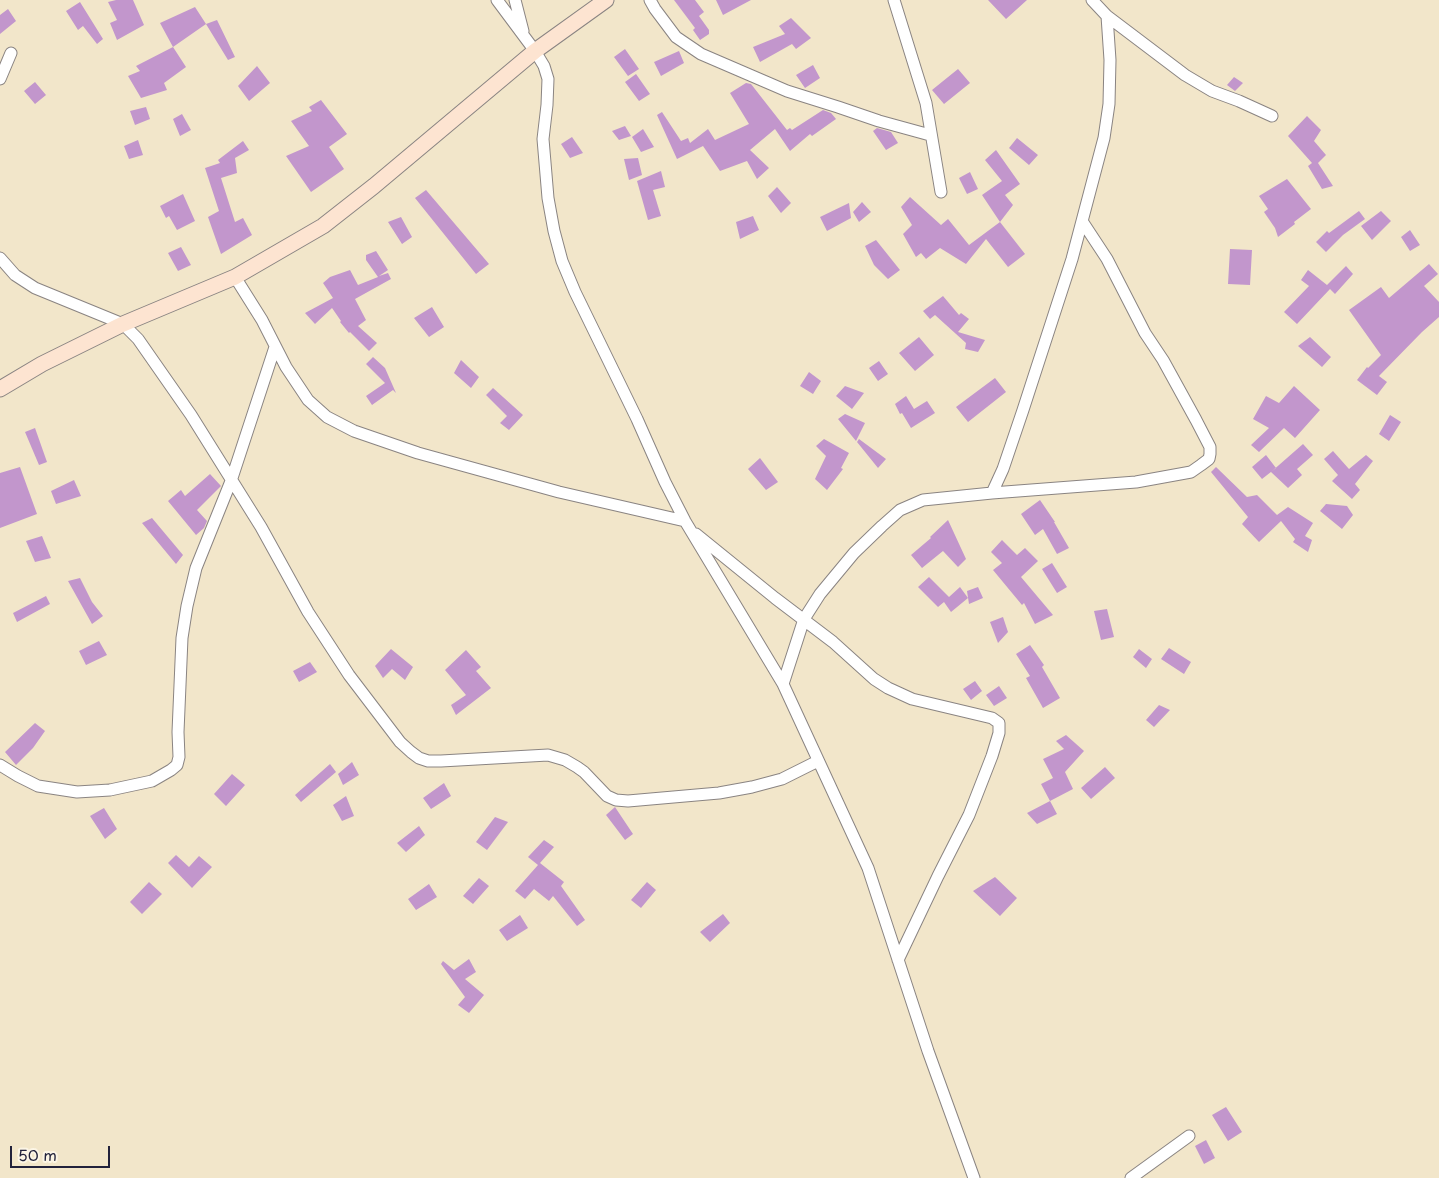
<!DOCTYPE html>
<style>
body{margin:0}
#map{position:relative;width:1439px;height:1178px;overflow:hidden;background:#f2e6ca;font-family:"Playpen Sans",sans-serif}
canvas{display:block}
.scale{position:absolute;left:10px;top:1146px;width:100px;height:22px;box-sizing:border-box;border:2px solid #22223b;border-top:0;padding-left:6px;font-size:15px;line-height:18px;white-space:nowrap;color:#22223b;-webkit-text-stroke:4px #fcf5e5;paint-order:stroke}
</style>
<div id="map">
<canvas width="1439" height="1178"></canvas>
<div class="scale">50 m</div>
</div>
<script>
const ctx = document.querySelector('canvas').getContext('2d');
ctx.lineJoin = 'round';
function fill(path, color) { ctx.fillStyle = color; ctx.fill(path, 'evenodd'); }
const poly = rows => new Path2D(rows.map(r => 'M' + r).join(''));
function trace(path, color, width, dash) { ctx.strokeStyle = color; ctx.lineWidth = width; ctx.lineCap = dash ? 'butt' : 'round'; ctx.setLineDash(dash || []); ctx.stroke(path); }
fill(poly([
 [116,0,133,0,144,25,117,40,110,23,117,20,108,2],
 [674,0,695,0,704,12,699,16,709,30,709,34,700,40,693,30,695,28],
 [716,0,751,0,723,15],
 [988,0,1027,0,1006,19],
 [80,2,103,39,97,44,83,26,78,30,66,11],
 [195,7,206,24,173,47,160,23],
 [8,9,16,21,0,34,0,15],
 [791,18,811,38,796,49,792,44,760,62,753,47,785,34,779,26],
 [217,20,235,57,228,60,206,24],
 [173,47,186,67,164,83,167,90,141,98,128,76,140,71,136,66],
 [625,49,639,69,628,76,614,57],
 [679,51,684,63,661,76,654,62],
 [813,65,820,78,805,88,796,75],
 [257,66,270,83,249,101,238,86],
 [958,69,970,83,944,104,932,90],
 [636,74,650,94,639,101,625,82],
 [1234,77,1243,83,1235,91,1227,85],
 [35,82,46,95,35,104,24,91],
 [746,83,751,84,787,130,790,128,792,130,823,110,831,113,836,119,812,136,810,134,790,151,775,129,750,150,769,168,757,179,747,161,720,171,703,146,677,159,657,115,662,112,681,141,688,138,690,143,708,129,715,140,749,124,730,93],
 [321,100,347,134,329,147,344,169,311,192,286,156,309,146,291,121,312,111,309,107],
 [146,107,150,119,135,125,130,111],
 [182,114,191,130,180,136,173,119],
 [1307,116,1321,130,1314,141,1326,155,1318,163,1333,186,1322,189,1308,166,1312,163,1288,136],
 [625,126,631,136,619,140,612,131],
 [877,128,891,132,898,143,886,150,873,131],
 [643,129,654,147,641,152,632,137],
 [572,137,583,153,570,158,561,144],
 [1017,138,1038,155,1029,165,1009,148],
 [138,140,143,155,129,159,124,146],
 [243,141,249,150,235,158,237,173,221,178,235,222,243,218,252,235,221,254,208,217,219,211,205,168,220,163,218,160],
 [996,150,1020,184,1005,195,1013,205,1000,222,982,195,1002,181,985,160],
 [638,158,642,175,629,180,624,159],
 [661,171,665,187,653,190,661,216,648,220,637,181],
 [970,172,978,189,967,194,959,178],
 [1287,179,1311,209,1294,222,1295,224,1278,237,1275,228,1264,212,1268,209,1259,196],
 [777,187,791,203,781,213,768,196],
 [426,190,489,264,476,274,415,198],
 [183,194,195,221,177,230,169,216,166,218,160,206],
 [910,197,941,225,948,219,969,245,1000,222,1025,254,1008,267,986,239,966,264,940,248,926,259,921,253,916,257,903,234,912,225,901,207],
 [862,202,871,212,859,222,853,212],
 [849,203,851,218,827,231,820,217],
 [1359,211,1365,219,1343,235,1326,252,1316,242,1327,231,1329,233],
 [1381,211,1391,221,1372,240,1361,226],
 [753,216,759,230,740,239,736,222],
 [401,217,412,237,402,244,388,222],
 [1410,230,1420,245,1410,251,1401,237],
 [876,240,900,270,888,279,874,265,865,246],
 [181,247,191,265,178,271,168,253],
 [1230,249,1252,250,1250,285,1228,284],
 [376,251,388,270,379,276,388,273,391,279,355,299,366,320,358,326,377,343,369,351,350,332,349,333,340,322,341,321,332,308,315,324,305,313,333,298,323,283,330,277,350,270,358,285,378,277,366,260,366,255],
 [1429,264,1438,274,1424,286,1439,302,1439,317,1422,332,1379,376,1387,382,1377,395,1357,380,1367,367,1368,368,1381,355,1349,310,1381,287,1389,298],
 [1346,266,1353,274,1335,294,1330,289,1297,324,1284,312,1309,286,1301,280,1308,270,1327,285],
 [943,296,959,315,961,313,969,319,958,332,985,340,978,352,965,349,966,343,935,315,930,319,923,311],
 [432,307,444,327,429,337,414,318],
 [919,337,934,355,915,371,899,353],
 [1310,337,1331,357,1322,367,1298,346],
 [373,357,385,368,396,393,393,390,372,405,366,396,385,383,366,364],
 [461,360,479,377,471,388,454,373],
 [879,361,888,374,878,381,869,368],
 [809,372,821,381,813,394,800,386],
 [995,378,1006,392,968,422,956,407],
 [845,386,864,393,852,409,836,396],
 [1294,386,1320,410,1295,438,1284,428,1259,452,1251,445,1269,428,1253,419,1266,396,1279,403],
 [493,388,523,415,509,430,500,423,507,416,486,395],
 [906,396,914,409,927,401,935,413,911,428,902,413,900,414,895,404],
 [845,414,865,423,856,441,838,419],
 [1390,415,1401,422,1389,441,1379,434],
 [35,428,47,462,39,465,25,432],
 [824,439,849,453,841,468,843,469,827,490,815,479,826,456,816,446],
 [859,439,886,459,878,468,857,442],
 [1303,444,1313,455,1297,469,1302,475,1288,488,1271,472],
 [1333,451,1349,469,1366,455,1373,461,1355,484,1360,490,1352,499,1332,481,1338,475,1324,459],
 [1266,455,1276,468,1262,479,1252,467],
 [760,458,778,482,766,490,748,469],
 [20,467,37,514,0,528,0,473],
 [1216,467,1247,497,1257,495,1277,515,1288,507,1313,523,1305,536,1312,540,1308,552,1293,542,1295,539,1281,521,1259,542,1242,524,1248,517,1211,472],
 [210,474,221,486,197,510,207,521,204,528,196,535,168,501,181,490,185,496],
 [74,480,81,496,56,504,51,491],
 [1040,500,1055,522,1054,522,1069,548,1057,554,1043,529,1035,535,1021,514],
 [1326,504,1347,506,1353,515,1342,529,1320,511],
 [152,518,183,555,176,564,142,523],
 [948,520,966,559,958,567,943,551,922,568,911,555,931,538,930,537],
 [42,536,51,558,35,562,26,541],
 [1002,540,1017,555,1025,548,1038,561,1021,577,1053,615,1035,624,1024,603,1022,605,993,570,1002,563,991,552],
 [1052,563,1067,587,1057,593,1042,569],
 [929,577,949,597,960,587,968,598,951,612,944,602,938,607,918,587],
 [80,578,92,602,103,616,92,624,68,581],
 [978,587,983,598,969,604,967,591],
 [46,596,50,604,17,622,13,613],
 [1107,609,1114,637,1101,640,1094,611],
 [1003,617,1008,632,998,643,990,622],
 [99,641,107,655,86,665,79,651],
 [1030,645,1044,665,1042,667,1060,698,1043,708,1026,678,1030,676,1016,654],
 [1169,648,1191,662,1184,674,1161,659],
 [391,649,413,667,405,680,392,669,383,678,375,666],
 [1139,649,1152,659,1146,668,1133,657],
 [466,650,481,667,476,671,491,688,456,715,451,705,466,695,445,670],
 [310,662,317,672,299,682,293,671],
 [975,681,982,691,971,700,963,689],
 [999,686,1007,698,994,706,986,695],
 [1159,705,1170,710,1154,727,1146,720],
 [35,723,45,731,33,748,16,765,5,752],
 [1066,735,1084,751,1065,772,1073,789,1050,801,1041,784,1053,778,1043,759,1064,749,1056,741],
 [352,762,359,775,343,785,338,774],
 [330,764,336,772,301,802,295,795],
 [1105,767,1115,778,1091,799,1081,788],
 [232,774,245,785,226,806,214,794],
 [444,783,451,796,431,809,423,798],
 [346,796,354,816,342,821,333,805],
 [1050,801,1057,814,1037,824,1027,813],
 [615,807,633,834,625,840,606,815],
 [104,808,117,829,105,839,90,816],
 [495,817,508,822,487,850,476,842],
 [419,826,425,835,406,852,397,843],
 [544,840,554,847,540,863,564,882,561,886,585,920,577,926,553,896,549,901,534,889,525,899,515,891,538,865,528,857],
 [176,855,189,867,199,856,212,867,192,888,168,863],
 [995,877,1017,898,1000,916,973,891],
 [479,878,489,886,473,904,463,896],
 [149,882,162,894,142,914,130,902],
 [647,882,656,890,641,908,631,900],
 [429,884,437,897,416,910,408,899],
 [723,914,730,923,710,942,700,932],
 [520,915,528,928,507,941,499,930],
 [469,959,476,972,465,979,484,995,469,1013,458,1005,465,997,441,964,443,961,454,970],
 [1226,1107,1242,1132,1228,1141,1212,1115],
 [1206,1140,1215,1158,1204,1164,1195,1146]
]), '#c296cc');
const minor = poly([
 [497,0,535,51,544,66,548,79,547,105,543,139,548,198,554,231,562,261,575,292,637,419,665,482,685,521,783,684,868,868,928,1051,974,1178],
 [515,0,523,31],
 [650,0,655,9,676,37,701,54,787,91,838,107,879,121,930,135],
 [894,0,926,103,941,192],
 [1092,0,1107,16,1185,75,1212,91,1239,101,1272,116],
 [0,79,11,53],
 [0,258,15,275,35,288,123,324,138,339,191,415,261,527,308,612,349,675,400,742,411,752,419,758,428,761,441,761,548,755,565,760,577,767,584,772,607,796,616,800,628,801,719,793,752,787,782,779,818,761],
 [235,277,262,320,286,367,308,400,327,417,354,431,418,453,559,492,685,521],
 [992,493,1003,469,1023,410,1072,259,1104,138,1109,104,1110,60,1107,16],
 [696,534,775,598,833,642,874,679,888,688,912,699,992,718,999,723,999,733,992,756,969,815,938,876,898,960],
 [783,684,804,619,820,594,854,553,882,526,900,510,923,500,992,493,1136,482,1191,472,1201,465,1209,459,1210,454,1210,447,1196,420,1163,360,1145,333,1107,259,1082,221],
 [0,765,18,776,38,786,77,792,110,790,152,781,171,770,177,765,179,757,178,732,182,638,187,606,196,568,231,481,275,347],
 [1131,1178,1189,1136]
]);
const secondary = poly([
 [0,389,42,364,123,324,235,277,323,226,374,186,535,51,606,0]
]);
trace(minor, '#8a8482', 13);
trace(secondary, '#8a8482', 17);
trace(minor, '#fff', 11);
trace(secondary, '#fde4d1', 15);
</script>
